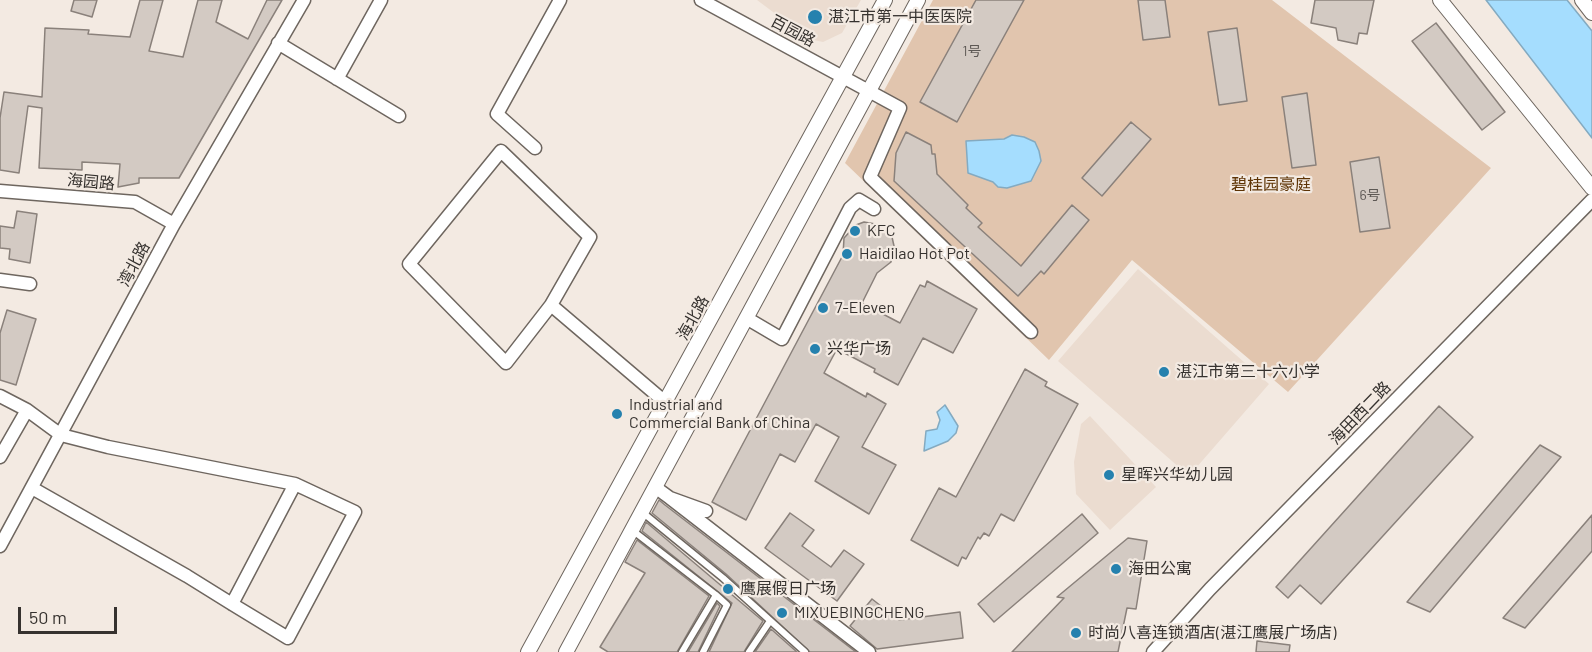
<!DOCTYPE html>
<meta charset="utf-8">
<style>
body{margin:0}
#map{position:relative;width:1592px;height:652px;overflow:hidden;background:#f3eae2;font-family:Barlow,sans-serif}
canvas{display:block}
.scale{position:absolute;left:18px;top:607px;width:99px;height:27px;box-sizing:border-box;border:3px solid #36322f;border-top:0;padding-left:8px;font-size:18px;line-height:21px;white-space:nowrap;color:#36322f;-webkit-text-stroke:4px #f3eae2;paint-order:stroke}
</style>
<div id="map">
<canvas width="1592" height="652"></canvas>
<div class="scale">50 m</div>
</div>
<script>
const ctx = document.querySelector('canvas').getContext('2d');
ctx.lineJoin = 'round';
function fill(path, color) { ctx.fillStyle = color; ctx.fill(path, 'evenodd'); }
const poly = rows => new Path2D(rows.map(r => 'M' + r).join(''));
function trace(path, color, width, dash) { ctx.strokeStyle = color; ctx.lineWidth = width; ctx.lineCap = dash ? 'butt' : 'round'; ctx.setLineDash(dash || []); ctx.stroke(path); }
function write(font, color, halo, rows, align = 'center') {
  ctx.font = font + ' Barlow,"Noto Sans SC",sans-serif'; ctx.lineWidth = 4.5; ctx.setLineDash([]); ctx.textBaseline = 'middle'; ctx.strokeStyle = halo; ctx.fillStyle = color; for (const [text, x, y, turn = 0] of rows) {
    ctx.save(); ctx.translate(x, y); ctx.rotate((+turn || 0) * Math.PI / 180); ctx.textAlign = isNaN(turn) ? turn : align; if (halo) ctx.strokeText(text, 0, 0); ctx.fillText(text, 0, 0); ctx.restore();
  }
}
fill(poly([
 [757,0,861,0,842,33,823,42,809,39],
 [1138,269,1269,384,1189,476,1058,361],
 [1090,416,1156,487,1110,530,1076,494,1074,462,1081,424]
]), '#ebdcd0');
fill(poly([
 [933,0,1272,0,1491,168,1288,392,1132,260,1049,360,845,163]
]), '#e1c5ae');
const water = poly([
 [1486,0,1567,0,1592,31,1592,138,1486,0],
 [1012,135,1024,137,1035,142,1039,151,1041,161,1031,181,1007,188,998,187,993,182,968,173,966,141,1004,139,1012,135],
 [945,405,958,426,956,433,948,441,924,451,926,431,937,429,940,420,937,412,945,405]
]);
fill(water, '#a5ddfe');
trace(water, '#84aac0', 1.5);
const building = poly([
 [74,0,97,0,92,17,71,11,74,0],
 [140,0,163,0,149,51,183,57,198,0,222,0,216,22,248,39,267,0,282,0,179,178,139,178,139,183,118,187,120,164,82,162,82,170,39,168,42,108,28,106,19,173,0,170,0,118,4,92,42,97,45,28,89,30,88,34,130,37,140,0],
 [976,0,1024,0,957,122,920,102,976,0],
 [1138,0,1165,0,1170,37,1143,40,1138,0],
 [1315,0,1374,0,1367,34,1359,33,1357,44,1338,40,1336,28,1311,23,1315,0],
 [1436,23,1505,112,1482,130,1412,41,1436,23],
 [1237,28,1247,101,1219,105,1208,32,1237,28],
 [1307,93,1316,165,1292,168,1282,97,1307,93],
 [1131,122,1151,139,1102,196,1082,178,1131,122],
 [906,132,931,145,932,154,935,154,937,174,968,205,966,208,982,223,978,227,1021,266,1072,205,1089,220,1044,274,1041,271,1018,296,894,181,896,153,906,132],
 [1379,157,1390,228,1360,232,1350,162,1379,157],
 [17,211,37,214,30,263,9,259,10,249,0,248,0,226,14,228,17,211],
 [864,222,881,225,892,237,894,246,891,262,877,273,862,303,900,323,920,285,925,287,927,281,977,309,953,353,923,338,898,385,874,372,875,369,837,349,824,373,866,397,867,393,886,404,862,447,896,465,869,514,815,481,839,437,816,424,795,462,780,454,746,520,712,502,843,255,844,238,856,225,864,222],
 [7,310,36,319,16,385,0,380,0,333,7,310],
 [1025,369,1047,382,1045,386,1078,404,1014,521,1001,514,989,536,984,533,980,539,978,537,966,559,962,557,958,566,911,540,939,488,956,497,1025,369],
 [1439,406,1473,437,1321,604,1300,585,1288,598,1276,587,1439,406],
 [1540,445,1561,457,1430,612,1407,602,1540,445],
 [659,500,665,505,856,652,810,652,726,574,652,513,659,500],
 [790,513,814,530,802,546,831,567,844,550,864,564,837,601,765,548,790,513],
 [1082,514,1098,533,994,622,978,604,1082,514],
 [1592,515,1592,551,1525,628,1503,618,1592,515],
 [646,522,763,621,744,652,709,652,732,603,642,531,646,522],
 [1128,538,1147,541,1136,609,1127,608,1118,652,1012,652,1064,598,1057,597,1128,538],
 [637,540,709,596,677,652,608,652,600,647,645,573,625,562,637,540],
 [872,599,899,620,960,612,963,638,877,649,850,626,872,599],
 [717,603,720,606,698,652,688,652,717,603],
 [771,629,797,652,755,652,771,629],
 [1257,641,1290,645,1289,652,1256,652,1257,641]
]);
fill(building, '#d3cac3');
trace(building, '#8a817b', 1.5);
const service = poly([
 [642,512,723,578,805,652],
 [632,530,716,595,682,652],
 [703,652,727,605,716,595],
 [749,652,770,621]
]);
const minor = poly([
 [701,0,900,108,870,177,1031,332],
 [278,43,399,116],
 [337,79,381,0],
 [535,148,497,114,560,0],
 [0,191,135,202,174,224],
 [0,280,30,284],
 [551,305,506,363,409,264,501,151,590,237,551,305,665,402],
 [748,319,782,339,850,208,859,200,874,209],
 [0,396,27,410],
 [0,457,27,410,61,435,108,447,295,484],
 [655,487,670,498,706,511],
 [32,488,187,576,232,604,288,638,355,512,295,484,232,604],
 [670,498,869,652],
 [0,546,174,224,304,0],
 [1153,652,1210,589,1592,200]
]);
const tertiary = poly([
 [1440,0,1592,188],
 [1582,0,1592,13],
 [528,652,885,0],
 [566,652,918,0]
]);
trace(service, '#6e665f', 9);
trace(minor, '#6e665f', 15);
trace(tertiary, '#6e665f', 16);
trace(service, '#fff', 6);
trace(minor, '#fff', 12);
trace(tertiary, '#fff', 14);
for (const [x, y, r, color] of [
 [815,17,8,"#2581ae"],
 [855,231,6,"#2581ae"],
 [847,254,6,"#2581ae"],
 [823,308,6,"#2581ae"],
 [815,349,6,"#2581ae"],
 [1164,372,6,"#2581ae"],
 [617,414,6,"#2581ae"],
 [1109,475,6,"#2581ae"],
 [1116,569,6,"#2581ae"],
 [728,589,6,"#2581ae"],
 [782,613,6,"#2581ae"],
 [1076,633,6,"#2581ae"]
]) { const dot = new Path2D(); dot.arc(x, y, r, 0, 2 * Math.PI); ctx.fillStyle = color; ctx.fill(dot); trace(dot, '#f3eae2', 2); }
write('14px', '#5d5854', null, [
 ["1号",972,51],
 ["6号",1370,195]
]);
write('16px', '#36322f', '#f3eae2', [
 ["湛江市第一中医医院",828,17],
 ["KFC",867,231],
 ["Haidilao Hot Pot",859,254],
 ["7-Eleven",835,308],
 ["兴华广场",827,349],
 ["湛江市第三十六小学",1176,372],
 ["Industrial and",629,405],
 ["Commercial Bank of China",629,423],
 ["星晖兴华幼儿园",1121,475],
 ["海田公寓",1128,569],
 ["鹰展假日广场",740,589],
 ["MIXUEBINGCHENG",794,613],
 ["时尚八喜连锁酒店(湛江鹰展广场店)",1088,633]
], 'left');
write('16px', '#36322f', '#f3eae2', [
 ["百园路",793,31,28],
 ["海园路",91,182,5],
 ["湾北路",134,264,-62],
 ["海北路",693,318,-61],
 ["海田西二路",1360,413,-46]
]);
write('16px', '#5d3304', '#f3eae2', [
 ["碧桂园豪庭",1271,185]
]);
</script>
